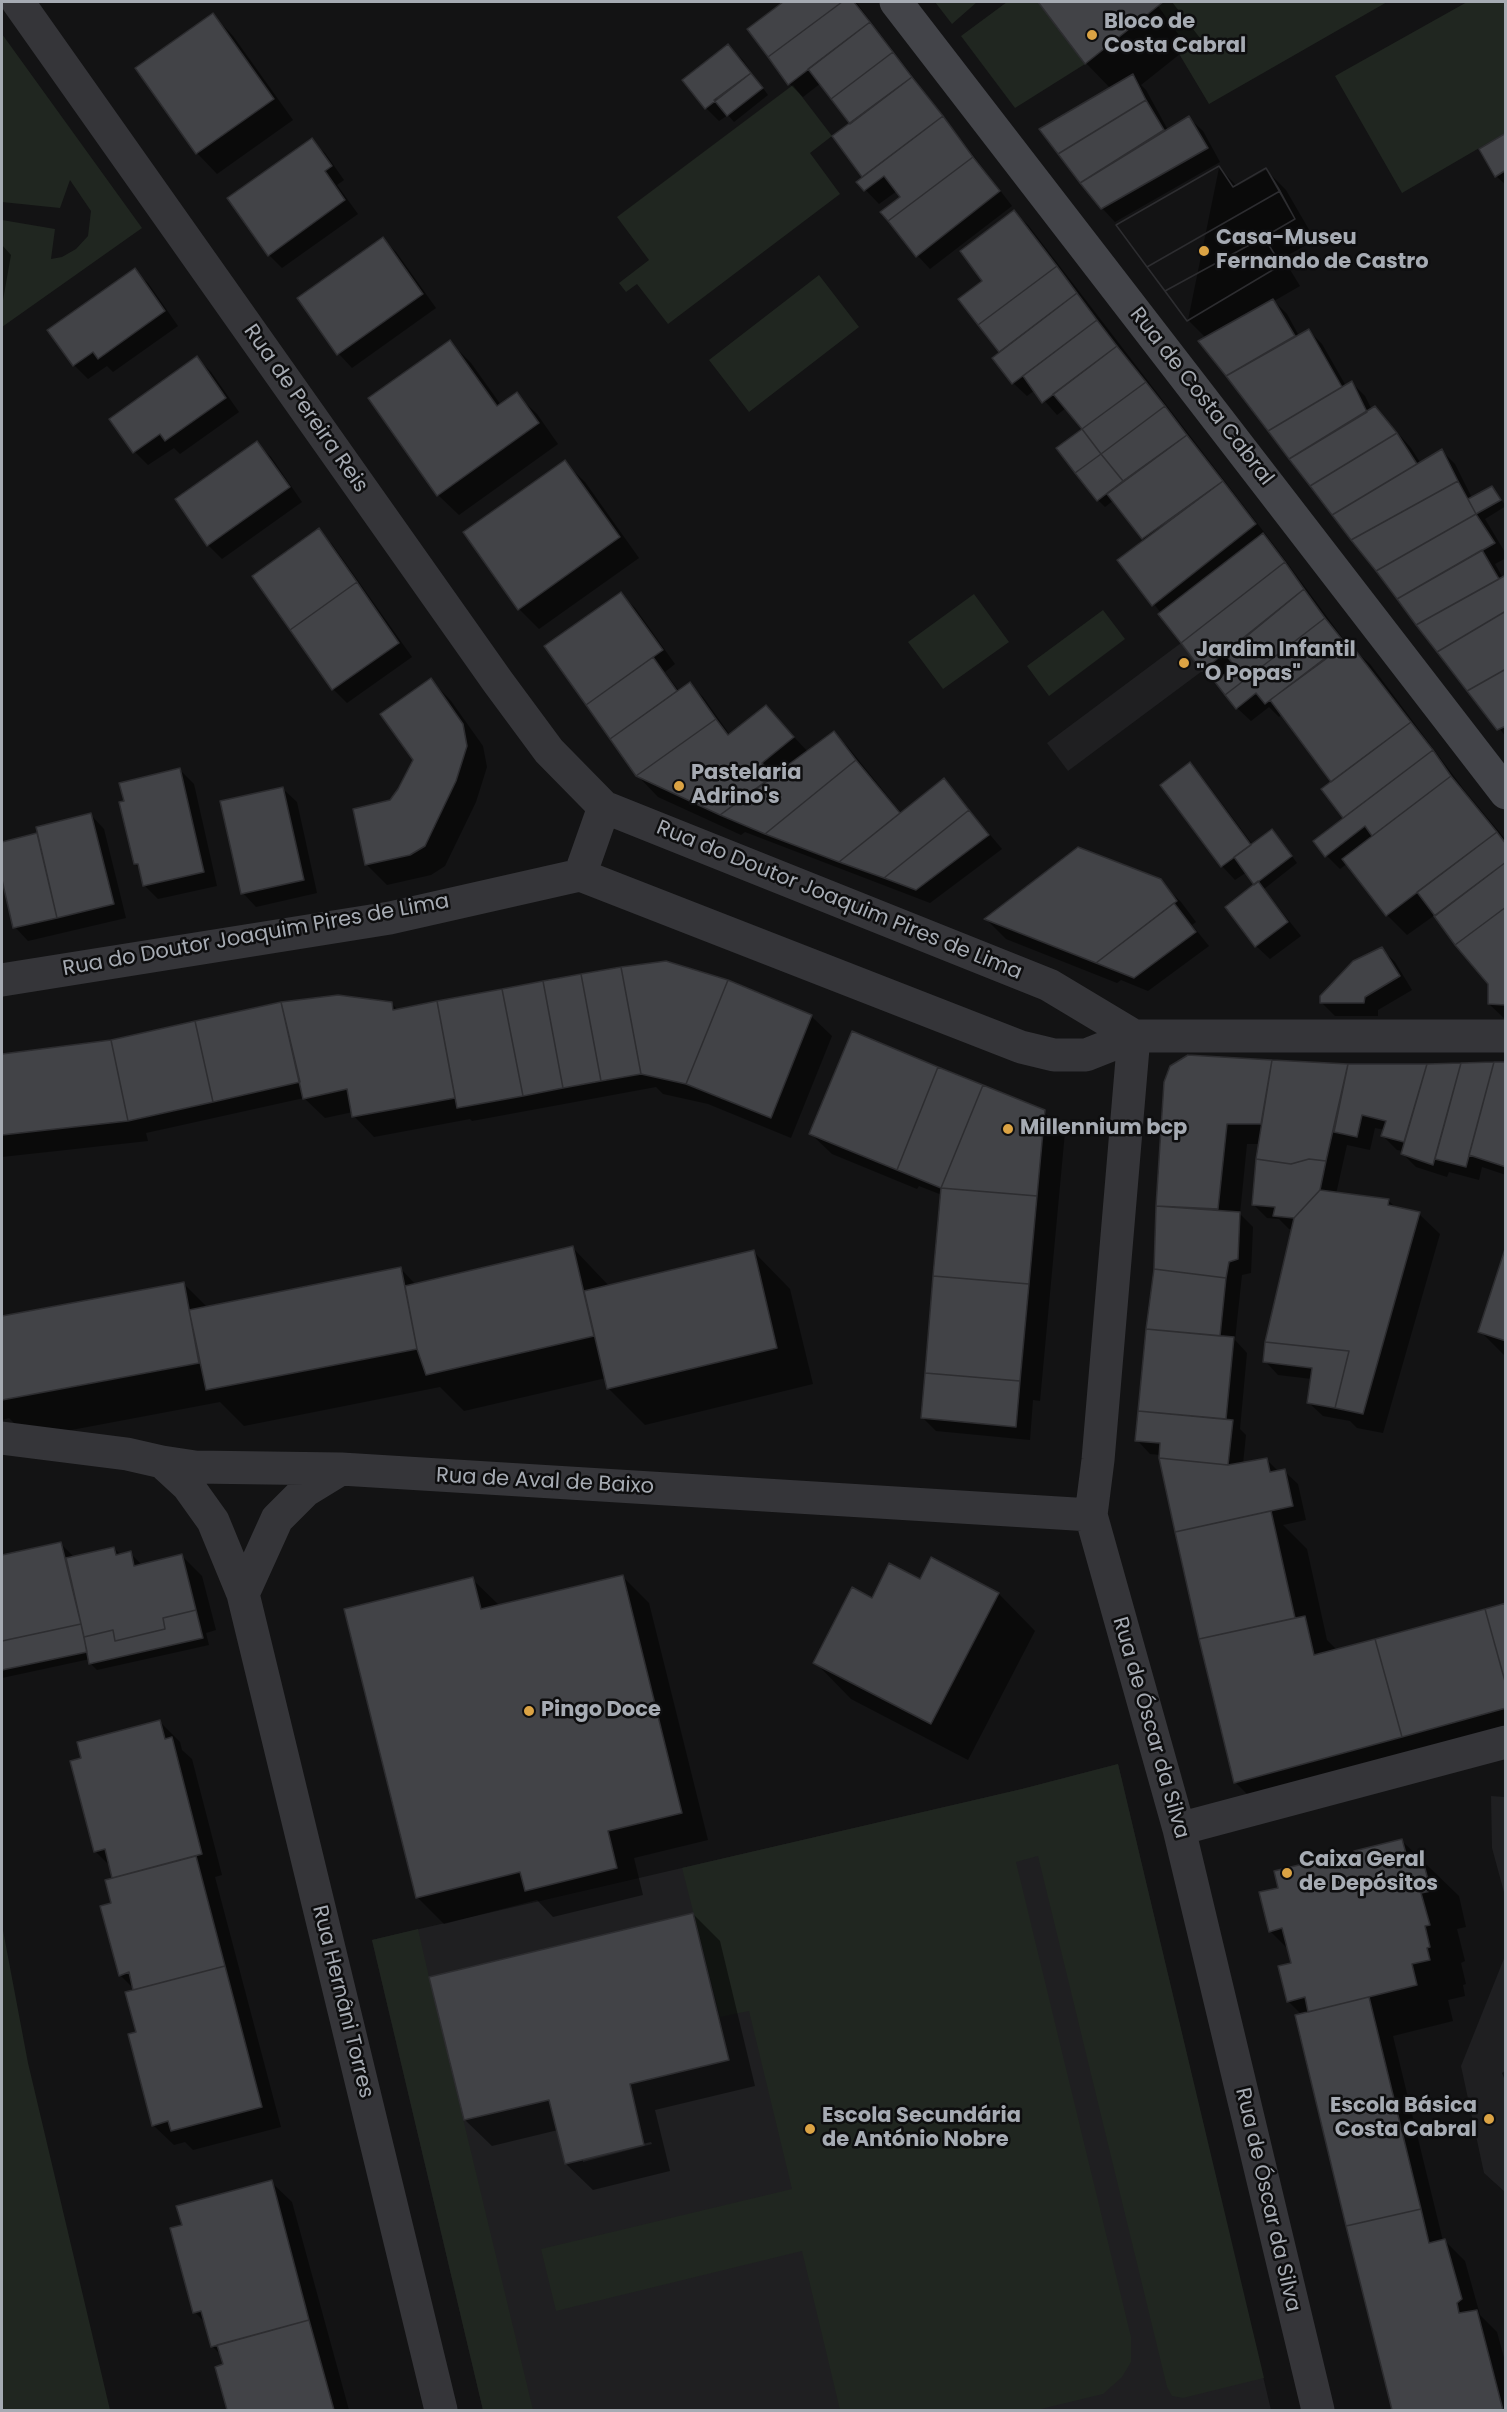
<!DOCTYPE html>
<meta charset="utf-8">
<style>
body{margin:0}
#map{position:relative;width:1507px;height:2412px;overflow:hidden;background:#131314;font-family:Poppins,sans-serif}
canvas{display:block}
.frame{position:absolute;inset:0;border:3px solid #a6abb3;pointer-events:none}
</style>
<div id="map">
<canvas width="1507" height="2412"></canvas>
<div class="frame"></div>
</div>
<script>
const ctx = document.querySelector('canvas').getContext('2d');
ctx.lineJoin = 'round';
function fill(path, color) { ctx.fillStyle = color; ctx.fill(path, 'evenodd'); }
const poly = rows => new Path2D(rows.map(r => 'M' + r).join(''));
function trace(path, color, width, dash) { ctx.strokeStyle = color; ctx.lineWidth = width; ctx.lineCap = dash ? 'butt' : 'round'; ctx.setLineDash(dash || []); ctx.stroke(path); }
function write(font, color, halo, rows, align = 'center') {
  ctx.font = font + ' Poppins,sans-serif'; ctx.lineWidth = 5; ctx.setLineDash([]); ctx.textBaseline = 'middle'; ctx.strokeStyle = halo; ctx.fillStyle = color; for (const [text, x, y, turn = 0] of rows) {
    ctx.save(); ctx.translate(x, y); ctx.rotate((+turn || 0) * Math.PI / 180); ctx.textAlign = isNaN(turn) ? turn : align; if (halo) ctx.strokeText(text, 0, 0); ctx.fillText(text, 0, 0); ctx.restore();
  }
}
fill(poly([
 [1285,562,1304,589,1225,654,1068,771,1047,743,1181,643],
 [1118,1764,1271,2410,483,2410,372,1940,1022,1789],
 [1491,1796,1505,1797,1505,1896,1492,1848],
 [1505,1956,1505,2192,1484,2173,1461,2066]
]), '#1f1f21');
fill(poly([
 [935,2,977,2,952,24],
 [1007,2,1038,2,1085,64,1015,108,961,36],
 [1163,2,1387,2,1209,104,1175,47,1183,41,1158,6],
 [1467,2,1505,2,1505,133,1402,193,1335,76],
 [2,34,142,228,2,327,2,220,55,229,51,259,62,257,76,249,88,236,91,211,70,180,60,208,2,202],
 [793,85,832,136,810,153,840,194,668,324,637,284,626,292,619,283,649,260,617,217],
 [819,275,859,327,749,412,709,360],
 [974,594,1009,642,943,689,908,642],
 [1103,610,1125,639,1049,696,1027,666],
 [1118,1764,1264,2378,1183,2398,1172,2396,1167,2387,1038,1856,1016,1862,1131,2337,1131,2362,1122,2377,1103,2394,1037,2410,840,2410,802,2251,556,2311,541,2249,792,2189,749,2011,720,2017,682,1868,1022,1789],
 [2,1925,28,2063,110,2410,2,2410],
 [418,1929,429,1977,533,2410,483,2410,372,1940]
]), '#202620');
fill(poly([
 [786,2,856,2,1012,206,930,269,917,255,902,198,897,191,879,204,858,182,864,178,834,137,853,124,821,83,803,97,790,84,749,29],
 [1039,2,1172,2,1200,38,1141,85,1146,90,1168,130,1189,118,1203,131,1220,162,1115,222,1102,208,1041,130,1111,89,1086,63],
 [213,15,233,36,293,120,217,174,197,153],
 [728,46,742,59,768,95,734,122,728,115,719,121,706,108],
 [1506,135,1506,185,1496,176],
 [311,140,325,153,344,180,337,185,358,214,282,268,269,255],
 [1219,168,1237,186,1266,170,1286,190,1315,240,1283,258,1300,286,1274,301,1287,314,1299,336,1309,331,1322,344,1346,386,1352,383,1365,396,1372,410,1375,408,1388,422,1411,448,1421,464,1442,451,1455,464,1472,498,1492,488,1506,506,1485,519,1506,554,1506,558,1495,564,1503,578,1506,576,1506,737,1201,342,1206,338,1188,320],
 [1014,212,1028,225,1277,549,1347,644,1370,664,1465,791,1506,840,1506,1020,1489,1004,1490,984,1435,915,1407,935,1387,915,1348,863,1340,869,1327,856,1345,819,1323,790,1333,782,1282,714,1279,717,1269,707,1251,721,1237,708,1218,683,1216,684,1203,670,1160,614,1161,613,1119,560,1144,539,1114,500,1105,507,1098,500,1058,448,1083,430,1066,408,1057,415,1035,390,1027,396,1013,383,1001,353,960,299,984,281],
 [383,239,396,252,436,308,352,368,339,354],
 [2,245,11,255,2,306],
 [134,270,148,283,178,326,113,372,107,366,88,379,74,365,49,330],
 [450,342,471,363,501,405,516,394,537,414,558,444,459,515,438,495],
 [197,358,211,372,239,412,180,454,174,448,148,465,135,452],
 [257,443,271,457,302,502,222,559,208,545],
 [564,462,585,482,639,558,539,629,519,609],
 [318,530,332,544,412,657,347,703,333,689,254,576],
 [621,594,635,608,675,664,665,672,679,691,690,684,703,697,730,735,766,707,808,752,834,733,848,747,902,814,944,780,1002,849,930,903,745,832,741,835,658,797,637,775,546,647],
 [431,680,451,701,483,746,487,767,476,802,445,866,431,875,387,885,367,865,354,810,391,801,400,790,414,759],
 [1190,764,1203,778,1253,845,1278,837,1297,863,1264,889,1301,936,1270,959,1256,946,1256,885,1247,872,1235,880,1222,866],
 [180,770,194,784,217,886,158,899,144,885,140,869,135,864],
 [283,789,297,802,317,893,256,907,243,893],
 [91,815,104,829,126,918,28,941,15,927,2,874,2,843,38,834],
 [1160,881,1181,902,1196,922,1192,925,1209,946,1148,991,1121,980,1117,983,1006,939,986,919],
 [1382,949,1395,962,1412,990,1378,1010,1378,1016,1335,1016,1321,1002],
 [621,968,811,1016,832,1036,791,1138,708,1104,663,1094,656,1087,472,1121,470,1119,374,1137,354,1116,353,1112,325,1118,304,1098,146,1133,148,1141,2,1157,2,1055,392,1004,398,1010],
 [1272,1062,1348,1065,1506,1064,1506,1175,1482,1167,1479,1180,1449,1172,1447,1177,1416,1167,1402,1153,1403,1151,1397,1150,1383,1136,1385,1130,1375,1128,1370,1150,1347,1145,1336,1194,1389,1201,1396,1208,1419,1214,1440,1234,1383,1433,1357,1428,1350,1421,1323,1416,1309,1403,1312,1379,1278,1375,1265,1361,1293,1230,1289,1229,1279,1219,1267,1218,1253,1204,1260,1144,1247,1144,1240,1214,1253,1227,1251,1273,1242,1275,1235,1340,1247,1353,1240,1429,1246,1435,1243,1464,1267,1460,1279,1472,1284,1471,1298,1484,1306,1520,1283,1525,1307,1549,1327,1640,1338,1651,1506,1605,1506,1755,1272,1819,1235,1782,1176,1532,1161,1455,1150,1454,1137,1440,1155,1269,1166,1082],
 [1044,1112,1065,1132,1040,1401,1033,1400,1030,1440,936,1431,922,1417,942,1195,919,1186,917,1189,832,1154,811,1134],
 [573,1248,610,1287,754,1252,790,1289,813,1384,645,1425,608,1388,606,1378,464,1411,440,1387,244,1426,220,1402,29,1438,9,1418,2,1420,2,1318,184,1284,208,1308,401,1269,416,1285],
 [1506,1251,1506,1357,1480,1331],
 [61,1544,75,1558,114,1548,121,1555,130,1553,143,1566,182,1556,202,1576,216,1630,206,1633,209,1645,97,1670,91,1664,90,1659,2,1678,2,1557],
 [932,1559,999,1594,1035,1631,968,1760,851,1699,815,1662,873,1600,921,1581],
 [622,1576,649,1603,708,1840,634,1858,643,1895,553,1917,537,1900,444,1924,417,1897,472,1579,500,1606],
 [160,1722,180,1742,182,1750,192,1759,222,1875,215,1877,281,2127,193,2150,185,2142,174,2145,153,2125,138,2033,136,1991,120,1975,113,1904,114,1879,111,1867,95,1851,82,1759],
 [1402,1841,1459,1896,1466,1927,1457,1929,1465,1961,1461,1963,1466,1984,1463,1985,1465,1996,1448,2000,1453,2021,1393,2036,1443,2241,1445,2241,1465,2261,1480,2315,1497,2332,1506,2365,1506,2410,1394,2410,1297,2017,1302,2015,1288,2001,1293,1964,1289,1950,1270,1931,1280,1889,1339,1856,1347,1865,1359,1862],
 [693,1914,720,1941,755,2086,655,2110,670,2171,593,2190,566,2164,558,2130,492,2146,465,2120],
 [651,2142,652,2144,583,2162,583,2158],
 [1506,2070,1506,2083,1502,2073],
 [271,2182,292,2202,349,2410,229,2410,217,2368,225,2365,222,2356,212,2346,206,2324,195,2312,184,2226]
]), '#0007');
const building = poly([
 [783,2,842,2,768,57,747,29,783,2],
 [842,2,854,2,870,22,788,85,768,57,842,2],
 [1038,2,1163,2,1085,64,1038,2],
 [213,13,274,99,196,154,135,68,213,13],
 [870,22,893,52,831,99,808,69,870,22],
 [728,44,751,73,705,109,682,80,728,44],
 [893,52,912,77,850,124,831,99,893,52],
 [751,73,763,88,727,116,714,100,751,73],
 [1133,74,1146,100,1058,154,1039,129,1133,74],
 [912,77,943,116,862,177,832,136,912,77],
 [1146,100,1164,130,1080,183,1058,154,1146,100],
 [943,116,973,157,888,221,880,212,900,197,884,176,864,191,856,182,943,116],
 [1189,116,1208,148,1101,209,1080,183,1189,116],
 [1506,133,1506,170,1495,177,1479,149,1506,133],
 [312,138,332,166,325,171,345,200,268,256,227,198,312,138],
 [973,157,1000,191,916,257,888,221,973,157],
 [1219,166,1233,187,1266,168,1295,219,1264,237,1281,265,1187,321,1116,225,1219,166],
 [1219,166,1233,187,1266,168,1280,191,1147,267,1116,225,1219,166],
 [1280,191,1295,219,1264,237,1165,291,1147,267,1280,191],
 [1014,210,1057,266,978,325,958,299,982,281,960,251,1014,210],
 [383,237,423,294,337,355,297,298,383,237],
 [1264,237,1281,265,1187,321,1165,291,1264,237],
 [1057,266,1077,293,999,352,978,325,1057,266],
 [135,268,165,311,98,359,93,352,73,366,47,330,135,268],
 [1077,293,1097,320,1012,384,992,358,1077,293],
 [1273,299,1295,336,1226,376,1198,341,1273,299],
 [1097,320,1117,346,1042,403,1023,376,1097,320],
 [1309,329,1342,387,1268,431,1226,376,1309,329],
 [450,340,497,406,517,392,539,423,437,496,368,398,450,340],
 [1117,346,1146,382,1082,429,1053,394,1117,346],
 [197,356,226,398,165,441,160,434,133,453,109,419,197,356],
 [1352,381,1367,412,1289,459,1268,431,1352,381],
 [1146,382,1165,406,1101,454,1082,429,1146,382],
 [1165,406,1187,435,1123,481,1101,454,1165,406],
 [1375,406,1397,433,1310,486,1289,459,1375,406],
 [1082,429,1101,454,1075,473,1056,448,1082,429],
 [1397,433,1417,464,1332,515,1310,486,1397,433],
 [1187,435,1223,481,1142,539,1107,494,1187,435],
 [257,441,290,487,207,546,175,499,257,441],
 [1442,449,1458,481,1351,540,1332,515,1442,449],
 [1101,454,1123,481,1097,501,1075,473,1101,454],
 [565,460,620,537,518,610,463,532,565,460],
 [1223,481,1256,524,1152,606,1117,560,1223,481],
 [1458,481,1476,514,1376,571,1351,540,1458,481],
 [1492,486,1501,500,1476,514,1468,499,1492,486],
 [1476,514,1495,543,1397,599,1376,571,1476,514],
 [319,528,357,582,290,630,252,576,319,528],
 [1263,533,1285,562,1181,643,1158,614,1263,533],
 [1482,550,1499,579,1416,625,1397,599,1482,550],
 [1285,562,1304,589,1202,671,1181,643,1285,562],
 [1506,575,1506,611,1437,652,1416,625,1506,575],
 [357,582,399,643,332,690,290,630,357,582],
 [1304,589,1325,618,1225,695,1215,682,1235,666,1225,654,1304,589],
 [621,592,663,650,586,705,544,646,621,592],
 [1506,611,1506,669,1467,691,1437,652,1506,611],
 [1325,618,1345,643,1265,704,1256,693,1236,709,1225,695,1325,618],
 [1349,642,1411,722,1331,782,1270,700,1349,642],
 [653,657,677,691,610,739,586,705,653,657],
 [1506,669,1506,726,1497,730,1467,691,1506,669],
 [431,678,463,724,467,746,456,781,425,846,410,855,365,865,353,809,390,800,398,789,413,760,380,714,431,678],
 [690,682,716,719,636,776,610,739,690,682],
 [766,705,794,737,762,763,773,777,720,815,636,776,716,719,728,735,766,705],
 [1411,722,1433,750,1343,818,1321,789,1411,722],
 [834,731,856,760,765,834,720,815,834,731],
 [1433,750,1451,776,1372,836,1365,826,1325,857,1313,841,1433,750],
 [856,760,900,813,839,862,765,834,856,760],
 [1190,762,1251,845,1221,867,1160,785,1190,762],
 [180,768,204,872,143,886,138,864,134,864,119,802,124,801,119,783,180,768],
 [1451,776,1497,832,1386,916,1342,859,1451,776],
 [944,778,969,810,884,878,839,862,944,778],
 [283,787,304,880,241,894,220,801,283,787],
 [969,810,989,835,916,890,884,878,969,810],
 [91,813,114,904,57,918,36,827,91,813],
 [1272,829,1292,856,1254,885,1234,857,1272,829],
 [1497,832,1506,844,1506,862,1435,916,1417,892,1497,832],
 [37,833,57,918,13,928,2,880,2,842,37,833],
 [1078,847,1161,879,1177,901,1096,963,984,919,1078,847],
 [1506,862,1506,907,1455,945,1434,916,1506,862],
 [1258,881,1288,922,1255,947,1225,907,1258,881],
 [1174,903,1196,932,1134,978,1096,963,1174,903],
 [1506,907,1506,1005,1488,1004,1488,984,1455,945,1506,907],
 [1382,947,1400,976,1365,997,1364,1003,1320,1003,1320,996,1353,961,1382,947],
 [666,961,728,980,686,1084,641,1074,621,967,666,961],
 [621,967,641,1074,601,1081,581,974,621,967],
 [581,974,601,1081,563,1088,543,981,581,974],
 [728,980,812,1015,771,1118,686,1084,728,980],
 [543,981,563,1088,523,1096,502,989,543,981],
 [502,989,523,1096,457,1108,437,1001,502,989],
 [338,995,392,1002,393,1010,437,1001,455,1098,352,1117,347,1089,303,1099,281,1002,338,995],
 [281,1002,300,1082,213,1102,195,1021,281,1002],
 [195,1021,213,1102,128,1121,111,1040,195,1021],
 [852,1031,938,1067,897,1170,809,1134,852,1031],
 [111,1040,128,1121,2,1135,2,1054,111,1040],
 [1188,1055,1272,1060,1261,1124,1227,1124,1218,1209,1156,1206,1164,1082,1170,1066,1188,1055],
 [1272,1060,1348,1064,1326,1161,1309,1159,1291,1164,1256,1159,1272,1060],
 [1494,1062,1506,1062,1506,1167,1469,1155,1494,1062],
 [1494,1062,1466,1167,1435,1159,1461,1063,1494,1062],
 [1461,1063,1433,1165,1401,1154,1427,1064,1461,1063],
 [1348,1064,1427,1064,1404,1142,1381,1136,1386,1121,1362,1115,1357,1137,1334,1132,1348,1064],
 [938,1067,983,1085,941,1188,897,1170,938,1067],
 [983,1085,1045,1110,1037,1196,941,1188,983,1085],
 [1256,1159,1291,1164,1309,1159,1326,1161,1320,1190,1294,1218,1273,1216,1275,1207,1252,1205,1256,1159],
 [941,1188,1037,1196,1029,1284,933,1276,941,1188],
 [1320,1190,1389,1199,1388,1205,1420,1212,1363,1414,1335,1408,1349,1351,1265,1342,1294,1218,1320,1190],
 [1156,1206,1240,1212,1238,1259,1229,1262,1226,1278,1154,1269,1156,1206],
 [573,1246,594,1336,426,1375,417,1349,405,1286,573,1246],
 [1506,1246,1506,1341,1478,1332,1506,1246],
 [754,1250,777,1348,607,1389,584,1291,754,1250],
 [401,1267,417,1349,206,1390,189,1310,401,1267],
 [1154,1269,1226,1278,1220,1336,1146,1329,1154,1269],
 [933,1276,1029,1284,1020,1381,925,1373,933,1276],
 [184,1282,199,1363,2,1400,2,1316,184,1282],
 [1146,1329,1234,1337,1226,1419,1138,1411,1146,1329],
 [1265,1342,1349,1351,1335,1408,1307,1403,1312,1368,1263,1362,1265,1342],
 [925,1373,1020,1381,1016,1427,921,1418,925,1373],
 [1138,1411,1233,1420,1228,1465,1159,1458,1160,1443,1135,1441,1138,1411],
 [1159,1458,1228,1465,1267,1458,1270,1472,1285,1469,1293,1506,1175,1532,1159,1458],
 [1271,1511,1295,1618,1199,1639,1175,1532,1271,1511],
 [61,1542,81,1624,2,1641,2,1555,61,1542],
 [114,1547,116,1555,131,1551,134,1566,182,1554,196,1610,163,1618,165,1629,115,1641,113,1630,84,1637,66,1558,114,1547],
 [931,1557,999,1593,931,1724,813,1663,852,1587,872,1598,889,1563,920,1579,931,1557],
 [623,1575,682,1813,608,1831,617,1868,525,1891,520,1872,416,1898,344,1609,473,1577,481,1609,623,1575],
 [1506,1603,1506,1685,1485,1609,1506,1603],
 [1485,1609,1506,1685,1506,1708,1402,1737,1375,1639,1485,1609],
 [196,1610,203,1638,89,1664,84,1637,113,1630,115,1641,165,1629,163,1618,196,1610],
 [1305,1616,1314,1655,1375,1639,1402,1737,1234,1783,1199,1639,1305,1616],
 [81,1624,87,1652,2,1670,2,1641,81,1624],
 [160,1720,165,1739,172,1737,202,1854,112,1878,105,1849,94,1852,70,1761,81,1758,77,1742,160,1720],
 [1402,1839,1408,1861,1422,1857,1431,1891,1421,1893,1430,1925,1425,1926,1430,1947,1427,1948,1430,1960,1412,1964,1417,1985,1308,2012,1305,1997,1287,2002,1278,1966,1291,1963,1282,1928,1269,1932,1259,1892,1278,1888,1274,1871,1340,1855,1342,1864,1357,1861,1354,1851,1402,1839],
 [196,1856,225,1966,133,1990,129,1972,119,1976,100,1906,111,1903,105,1880,196,1856],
 [693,1913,729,2060,630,2084,644,2145,565,2164,549,2100,464,2120,429,1977,693,1913],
 [225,1966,262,2107,171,2131,168,2121,152,2126,128,2034,136,2032,125,1992,225,1966],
 [1369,1997,1421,2209,1346,2226,1295,2015,1369,1997],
 [272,2180,309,2320,211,2347,201,2311,193,2313,170,2228,182,2225,176,2206,272,2180],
 [1421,2209,1429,2243,1445,2239,1462,2299,1457,2303,1459,2313,1477,2310,1503,2410,1392,2410,1346,2226,1421,2209],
 [309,2320,334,2410,227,2410,215,2367,223,2364,217,2345,309,2320]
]);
fill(building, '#424347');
trace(building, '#2d2d30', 1.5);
trace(poly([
 [18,2,498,682,549,751,604,807,1049,985,1134,1036,1098,1460,1091,1515,1179,1829,1318,2410],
 [580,875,604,807],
 [2,980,390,918,580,875,1021,1047,1054,1055,1086,1055,1134,1036,1506,1036],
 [2,1438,127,1454,162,1462,195,1467,341,1469,1091,1515],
 [162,1462,188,1486,213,1521,243,1594,441,2410],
 [243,1594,277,1519,305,1491,341,1469],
 [1179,1829,1506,1742]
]), '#353539', 33);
trace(poly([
 [896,2,1506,793]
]), '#434449', 33);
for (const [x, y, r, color] of [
 [1092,35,6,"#dba344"],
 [1204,251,6,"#dba344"],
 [1184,663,6,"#dba344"],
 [679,786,6,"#dba344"],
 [1008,1129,6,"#dba344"],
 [529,1711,6,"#dba344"],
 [1287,1873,6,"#dba344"],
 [1489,2119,6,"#dba344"],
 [810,2129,6,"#dba344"]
]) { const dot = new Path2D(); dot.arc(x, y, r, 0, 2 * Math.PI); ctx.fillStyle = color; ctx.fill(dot); trace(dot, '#0e0e0f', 2); }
write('bold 21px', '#a6abb3', '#0e0e0f', [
 ["Bloco de",1104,23],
 ["Costa Cabral",1104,47],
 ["Casa-Museu",1216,239],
 ["Fernando de Castro",1216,263],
 ["Jardim Infantil",1196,651],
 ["\"O Popas\"",1196,675],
 ["Pastelaria",691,774],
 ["Adrino's",691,798],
 ["Millennium bcp",1020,1129],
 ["Pingo Doce",541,1711],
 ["Caixa Geral",1299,1861],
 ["de Depósitos",1299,1885],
 ["Escola Básica",1477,2107,"right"],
 ["Costa Cabral",1477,2131,"right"],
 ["Escola Secundária",822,2117],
 ["de António Nobre",822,2141]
], 'left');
write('21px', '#a6abb3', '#0e0e0f', [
 ["Rua de Costa Cabral",1201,397,52],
 ["Rua de Pereira Reis",305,409,55],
 ["Rua do Doutor Joaquim Pires de Lima",839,901,22],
 ["Rua do Doutor Joaquim Pires de Lima",256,936,-10],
 ["Rua de Aval de Baixo",545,1482,3],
 ["Rua de Óscar da Silva",1150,1728,74],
 ["Rua Hernâni Torres",342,2002,76],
 ["Rua de Óscar da Silva",1267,2200,77]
]);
</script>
